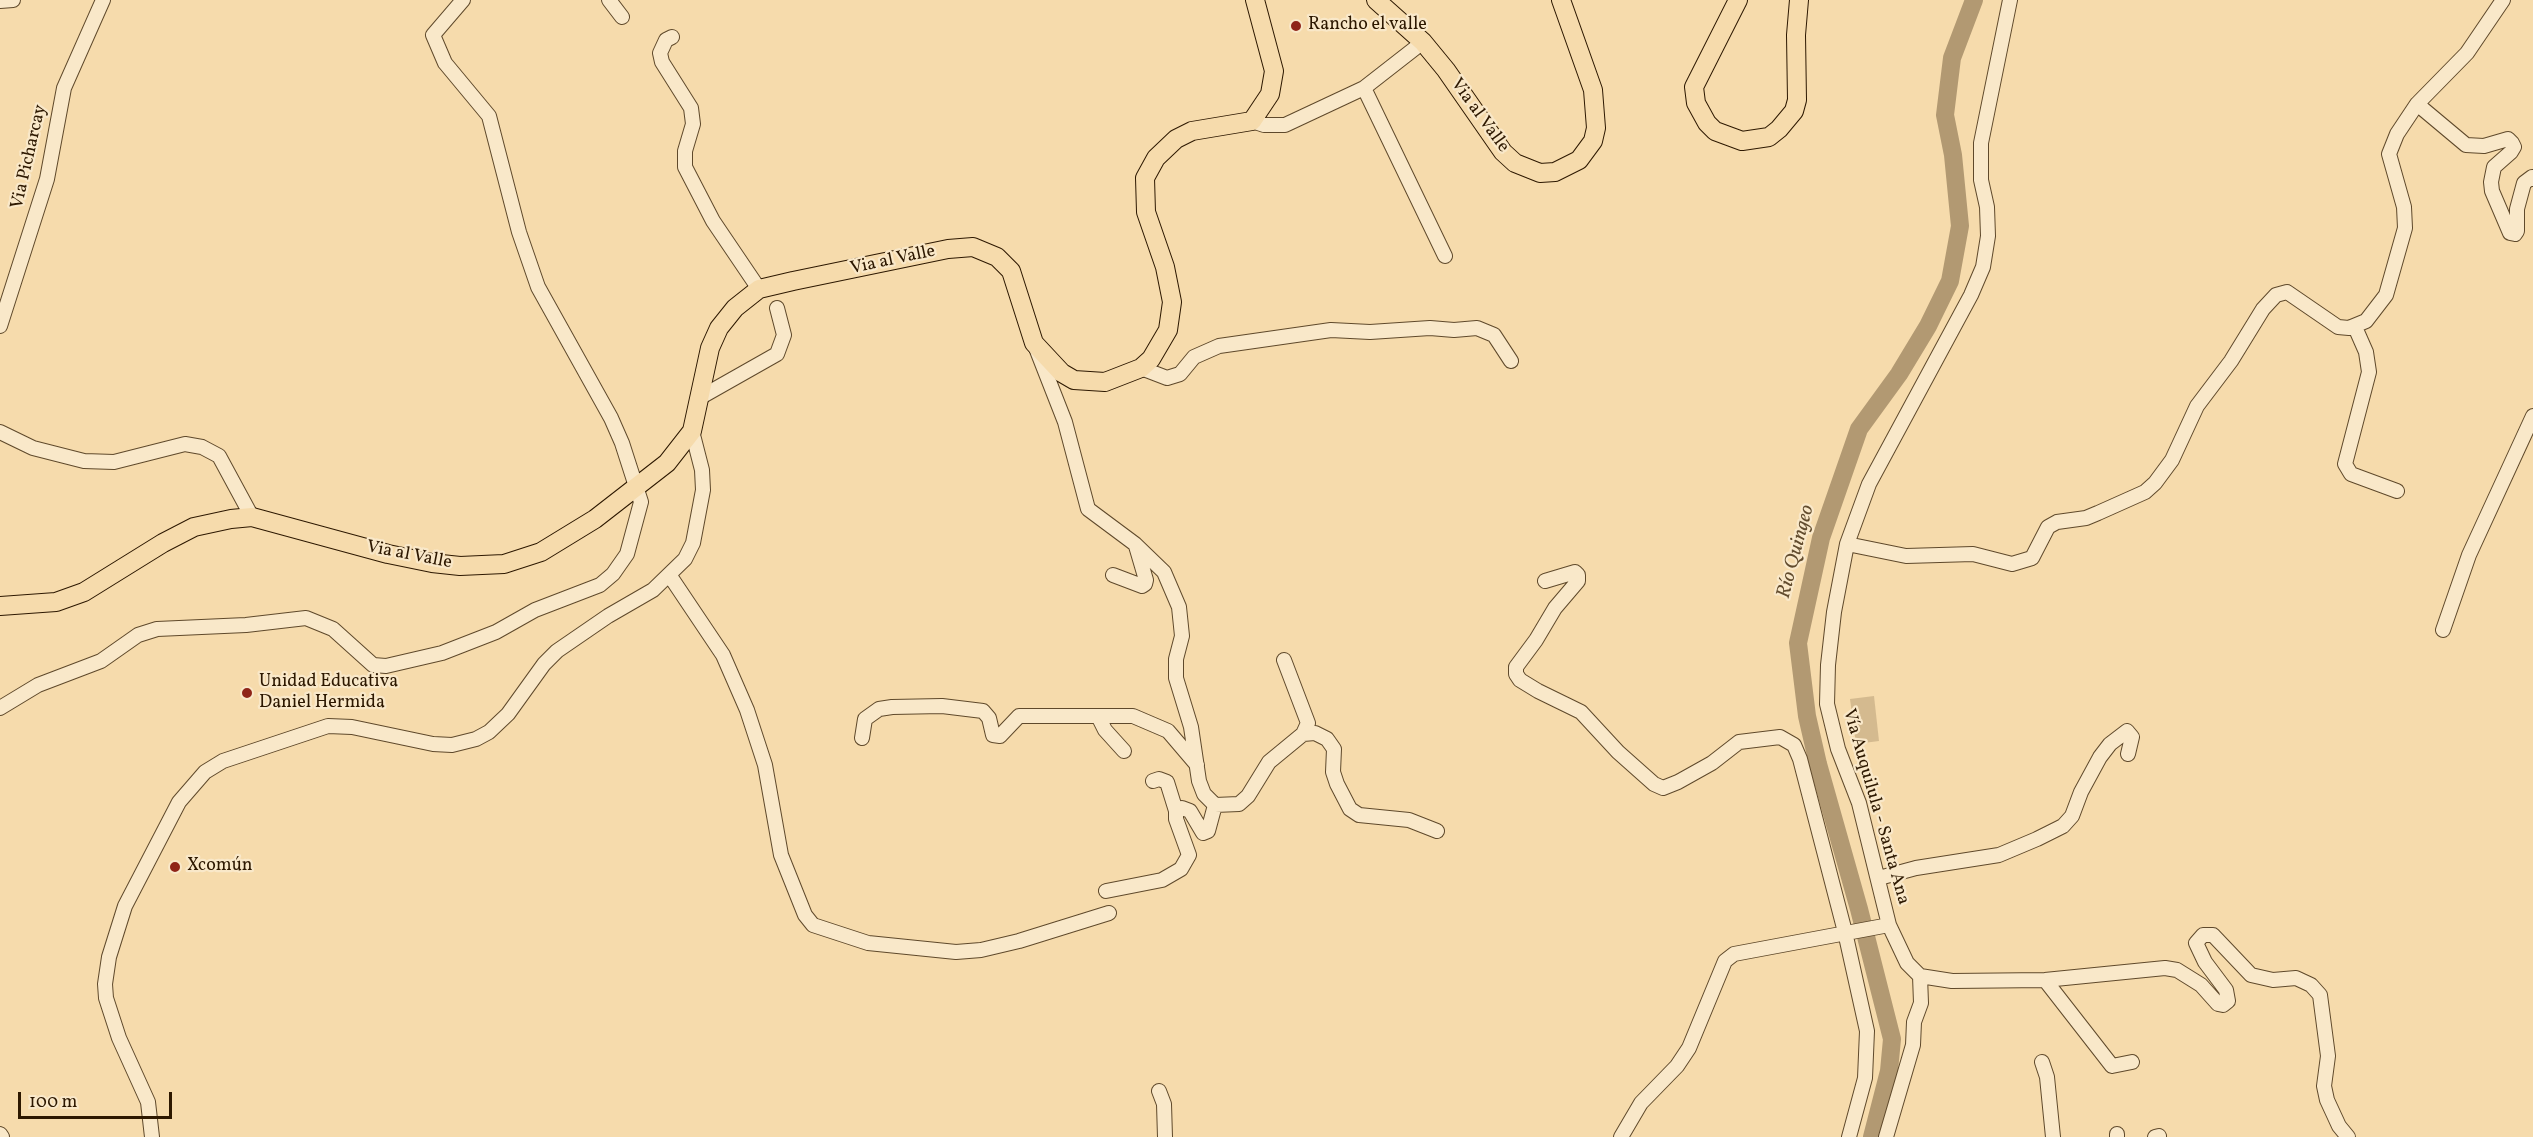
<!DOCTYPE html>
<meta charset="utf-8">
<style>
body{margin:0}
#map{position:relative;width:2533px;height:1137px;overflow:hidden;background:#f6dbac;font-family:Vollkorn,serif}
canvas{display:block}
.scale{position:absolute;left:18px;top:1092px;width:154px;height:27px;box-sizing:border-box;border:3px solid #2d1800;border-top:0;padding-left:8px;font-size:18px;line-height:21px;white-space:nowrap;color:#2d1800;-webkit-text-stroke:4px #f9e8c9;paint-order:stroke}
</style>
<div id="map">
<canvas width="2533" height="1137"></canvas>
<div class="scale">100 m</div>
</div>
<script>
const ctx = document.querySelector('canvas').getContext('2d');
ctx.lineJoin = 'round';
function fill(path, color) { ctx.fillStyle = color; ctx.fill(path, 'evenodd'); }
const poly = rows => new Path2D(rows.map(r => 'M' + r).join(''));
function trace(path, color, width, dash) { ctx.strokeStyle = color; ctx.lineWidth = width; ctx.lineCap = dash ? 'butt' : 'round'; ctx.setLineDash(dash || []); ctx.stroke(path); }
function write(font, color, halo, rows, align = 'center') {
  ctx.font = font + ' Vollkorn,serif'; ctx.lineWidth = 4.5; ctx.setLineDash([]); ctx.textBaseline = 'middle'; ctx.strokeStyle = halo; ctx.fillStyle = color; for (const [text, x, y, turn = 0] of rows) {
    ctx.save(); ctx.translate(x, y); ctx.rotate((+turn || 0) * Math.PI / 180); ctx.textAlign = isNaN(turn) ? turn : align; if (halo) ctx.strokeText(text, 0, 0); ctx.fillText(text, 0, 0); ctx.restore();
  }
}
fill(poly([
 [1874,696,1879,741,1856,744,1850,699]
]), '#d4ba8f');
trace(poly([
 [1872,1137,1889,1071,1892,1039,1859,909,1818,764,1807,716,1798,643,1821,538,1859,429,1899,374,1928,326,1950,281,1960,226,1953,155,1945,115,1952,58,1974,0]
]), '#b29972', 18);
const minor = poly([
 [609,0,622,17],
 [2010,0,1981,143,1981,180,1987,207,1988,236,1983,267,1971,295,1869,484,1847,544,1834,612,1828,665,1827,704,1838,749,1859,803,1889,925,1907,963,1920,976,1952,981,2045,980,2165,968,2177,970,2201,985,2218,1004,2223,1005,2228,1001,2226,990,2205,962,2196,943,2203,935,2213,935,2251,975,2273,980,2296,978,2311,985,2320,995,2328,1056,2324,1086,2327,1100,2339,1126,2348,1137],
 [0,1,13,0],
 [672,37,666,40,660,53,662,62,691,108,693,124,685,151,685,167,713,221,759,289],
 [1364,88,1423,42],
 [2417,104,2466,145,2484,146,2508,139,2512,143,2514,147,2511,152,2494,167,2491,182,2492,191,2510,233,2515,234,2517,231,2517,209,2524,183,2532,177,2533,179],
 [1252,121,1264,125,1285,125,1364,88,1445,256],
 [0,326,47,179,64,88,103,0],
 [2355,327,2366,352,2369,372,2345,464,2351,474,2397,491],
 [1036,348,1065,422,1088,509,1135,544,1164,572,1179,607,1182,636,1176,659,1176,678,1191,727,1199,781,1204,794,1215,805,1239,804,1248,796,1269,762,1303,734,1308,723,1284,660],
 [1141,368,1167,378,1180,374,1194,357,1219,346,1331,330,1370,332,1430,328,1454,330,1477,328,1494,335,1511,361],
 [701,397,777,354,784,335,777,308],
 [0,432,33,448,84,461,114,462,185,444,202,447,219,456,252,517],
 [1847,544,1906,556,1973,554,2012,564,2032,558,2048,527,2057,522,2086,518,2098,513,2145,492,2155,483,2172,460,2197,406,2231,361,2263,309,2276,295,2287,292,2338,327,2349,328,2366,321,2386,295,2405,228,2404,207,2389,154,2397,134,2417,104,2467,53,2503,0],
 [1113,575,1142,586,1145,584,1146,580,1136,546],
 [670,576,723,655,747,710,765,765,781,855,805,915,813,925,868,943,956,952,981,950,1019,941,1109,913],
 [1545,581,1575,572,1578,575,1578,581,1555,608,1536,640,1516,667,1516,674,1520,680,1538,691,1581,712,1618,752,1654,784,1663,788,1678,782,1712,763,1739,742,1780,737,1794,745,1800,759,1845,932,1867,1031,1865,1078,1849,1137],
 [2443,630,2469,555,2533,416],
 [0,708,38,685,101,661,138,635,157,629,246,625,306,618,333,629,373,665,386,666,442,653,496,632,535,610,600,585,613,574,627,554,641,502,622,443,611,418,538,287,519,232,489,116,445,63,433,35,463,0],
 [1098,716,1105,730,1124,751],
 [1303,734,1315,733,1327,739,1334,749,1333,772,1337,784,1350,809,1359,815,1409,820,1437,831],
 [862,738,865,719,879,709,892,707,942,706,983,711,989,718,993,735,1000,736,1019,716,1133,716,1168,731,1197,765],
 [1153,781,1159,779,1167,782,1176,811],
 [1879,878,1916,868,1999,855,2037,839,2063,826,2072,816,2081,792,2100,757,2110,744,2127,731,2132,737,2128,754],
 [1106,891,1162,880,1181,869,1189,855,1176,819,1176,811,1182,808,1190,811,1203,833,1208,831,1215,805],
 [2045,980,2112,1066,2132,1062],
 [2042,1062,2047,1077,2053,1137],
 [1159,1091,1164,1104,1165,1137],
 [0,1134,2,1137],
 [152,1137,148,1102,119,1038,106,998,105,984,109,957,125,906,179,802,205,772,223,761,328,726,352,727,433,744,452,745,476,739,489,732,508,714,544,664,557,651,608,616,653,590,685,559,693,543,703,490,702,470,692,431],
 [1621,1137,1641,1103,1677,1066,1689,1048,1725,961,1734,954,1889,925],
 [1886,1137,1913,1045,1914,1022,1921,1003,1920,976],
 [2117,1137,2117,1134],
 [2155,1137,2159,1136]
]);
const major = poly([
 [1376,0,1423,42,1446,70,1503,152,1515,163,1540,173,1555,172,1579,160,1593,141,1596,128,1593,90,1561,0],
 [1738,0,1694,87,1696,103,1707,123,1715,131,1742,141,1769,137,1779,129,1794,111,1797,100,1796,35,1799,0],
 [0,606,56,602,84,592,163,543,194,527,231,519,252,517,388,554,432,563,460,566,504,564,541,552,595,519,667,463,692,431,710,348,719,328,735,308,759,289,793,281,948,249,973,247,997,257,1011,271,1034,343,1062,373,1074,380,1105,382,1141,368,1151,359,1168,330,1172,302,1165,267,1146,212,1145,178,1156,158,1176,139,1192,131,1252,121,1270,94,1274,71,1255,0]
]);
trace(minor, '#5f492b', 16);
trace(major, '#2d1800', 20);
trace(minor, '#f9e8c9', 14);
trace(major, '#f6dbac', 18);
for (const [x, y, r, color] of [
 [1296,26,6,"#8f2418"],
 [247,693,6,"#8f2418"],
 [175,867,6,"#8f2418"]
]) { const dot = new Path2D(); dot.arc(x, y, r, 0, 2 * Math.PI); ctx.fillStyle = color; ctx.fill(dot); trace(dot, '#f9e8c9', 2); }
write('18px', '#2d1800', '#f9e8c9', [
 ["Rancho el valle",1308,26],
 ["Unidad Educativa",259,683],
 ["Daniel Hermida",259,704],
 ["Xcomún",187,867]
], 'left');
write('18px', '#2d1800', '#f9e8c9', [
 ["Via al Valle",1479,116,54],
 ["Via Picharcay",30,157,-77],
 ["Via al Valle",893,261,-12],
 ["Via al Valle",409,556,11],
 ["Vía Auquilula - Santa Ana",1875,807,74]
]);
write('italic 20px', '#624c2e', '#f9e8c9', [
 ["Río Quingeo",1797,552,-75]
]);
</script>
